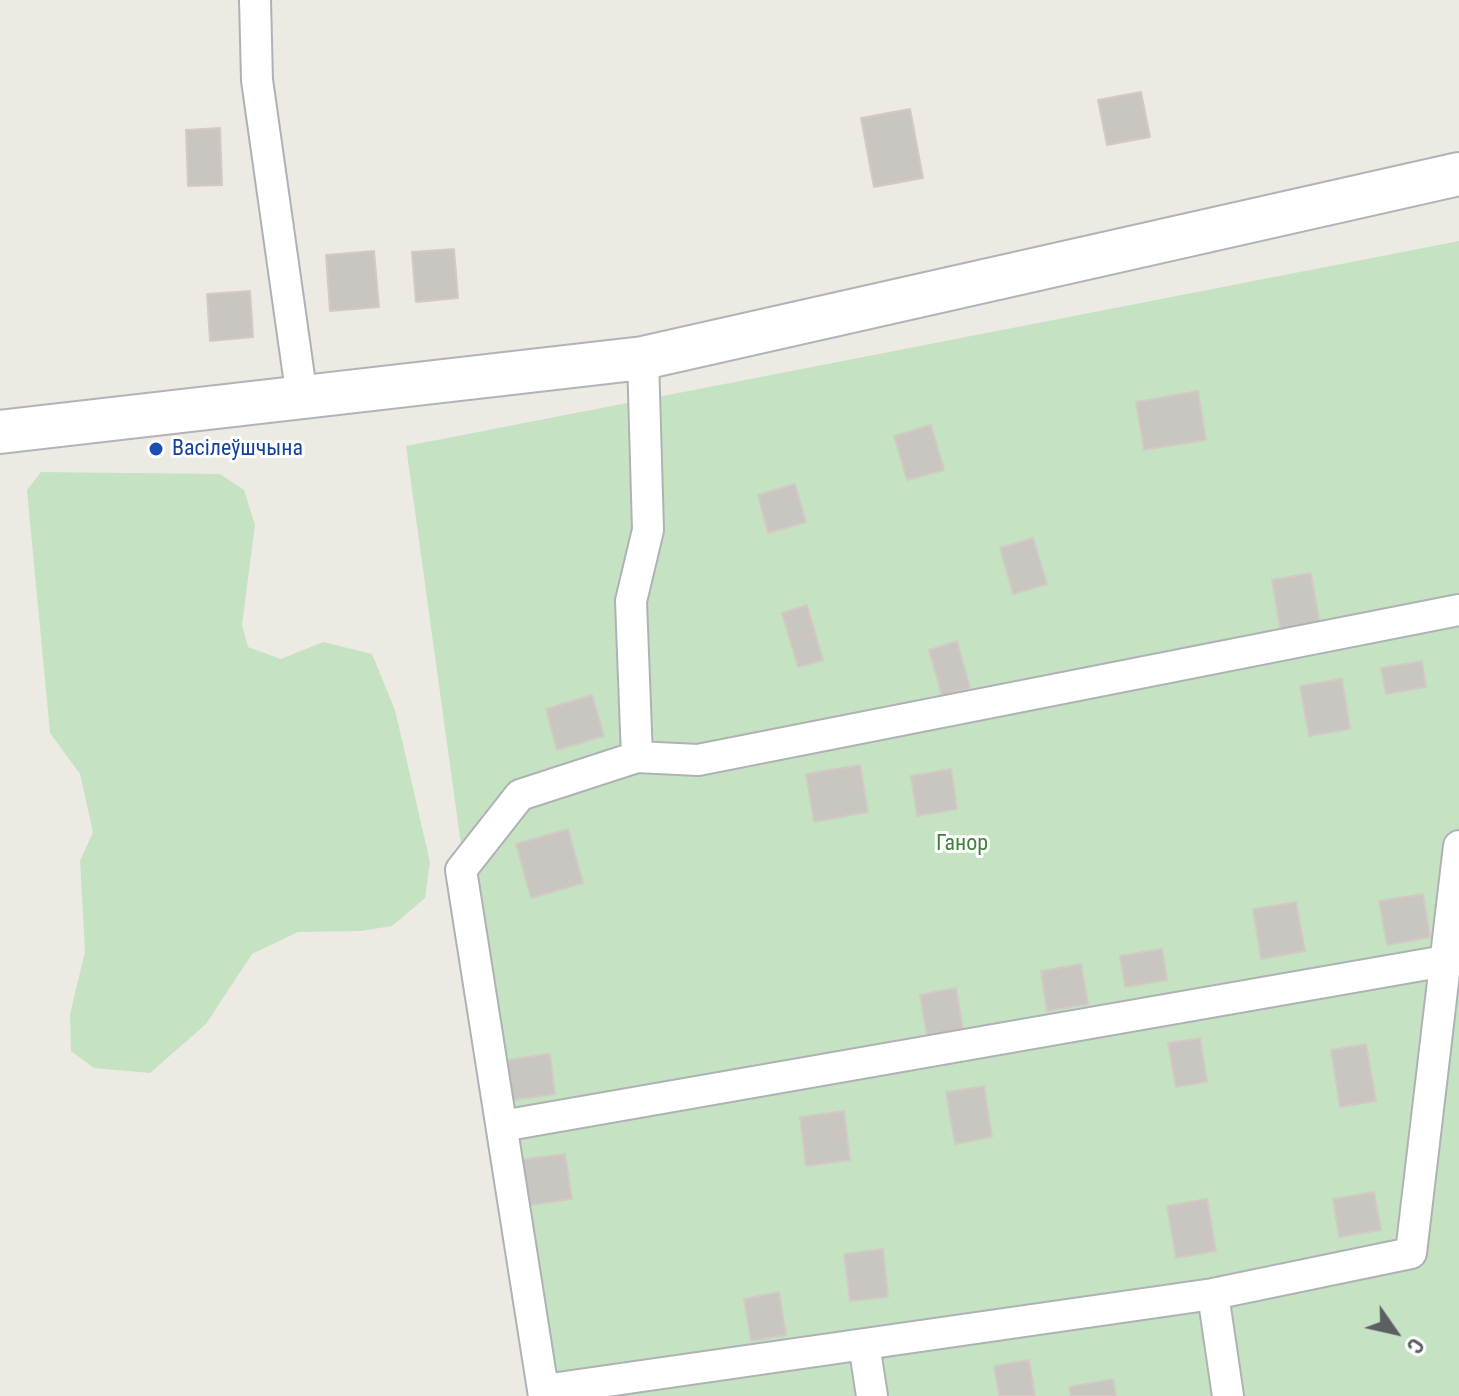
<!DOCTYPE html>
<meta charset="utf-8">
<style>
body{margin:0}
#map{position:relative;width:1459px;height:1396px;overflow:hidden;background:#edeae4;font-family:"Roboto Condensed",sans-serif}
canvas{display:block}
.north{position:absolute;left:1355px;top:1292px;width:80px;height:80px;-webkit-text-stroke:6px #fff;paint-order:stroke;rotate:124deg;font-size:22px;font-weight:700;line-height:32px;text-align:center;color:#5c6063}
.north::after{content:'';display:block;margin:auto;width:28px;height:36px;background:#5c6063;clip-path:polygon(50% 0,100% 100%,50% 72%,0 100%)}
</style>
<div id="map">
<canvas width="1459" height="1396"></canvas>
<div class="north">С</div>
</div>
<script>
const ctx = document.querySelector('canvas').getContext('2d');
ctx.lineJoin = 'round';
function fill(path, color) { ctx.fillStyle = color; ctx.fill(path, 'evenodd'); }
const poly = rows => new Path2D(rows.map(r => 'M' + r).join(''));
function trace(path, color, width, dash) { ctx.strokeStyle = color; ctx.lineWidth = width; ctx.lineCap = dash ? 'butt' : 'round'; ctx.setLineDash(dash || []); ctx.stroke(path); }
function write(font, color, halo, rows, align = 'center') {
  ctx.font = font + ' "Roboto Condensed",sans-serif'; ctx.lineWidth = 6; ctx.setLineDash([]); ctx.textBaseline = 'middle'; ctx.strokeStyle = halo; ctx.fillStyle = color; for (const [text, x, y, turn = 0] of rows) {
    ctx.save(); ctx.translate(x, y); ctx.rotate((+turn || 0) * Math.PI / 180); ctx.textAlign = isNaN(turn) ? turn : align; if (halo) ctx.strokeText(text, 0, 0); ctx.fillText(text, 0, 0); ctx.restore();
  }
}
fill(poly([
 [1459,241,1459,1396,537,1396,406,446],
 [41,472,220,474,244,490,255,525,242,625,248,647,281,659,323,642,372,654,395,710,430,862,425,898,392,926,361,931,298,932,252,954,206,1024,150,1073,94,1068,71,1051,70,1014,85,952,80,861,93,832,80,774,50,733,27,490]
]), '#c5e3c2');
const building = poly([
 [1141,92,1150,137,1107,145,1098,100,1141,92],
 [910,109,923,178,874,187,861,118,910,109],
 [220,128,222,185,188,186,186,130,220,128],
 [454,249,458,298,416,302,412,252,454,249],
 [374,251,379,307,330,311,326,255,374,251],
 [250,291,253,337,210,341,207,294,250,291],
 [1198,391,1206,440,1144,450,1136,402,1198,391],
 [931,425,944,470,907,480,894,436,931,425],
 [795,484,806,522,768,533,758,495,795,484],
 [1033,538,1047,584,1013,594,1000,548,1033,538],
 [1311,573,1320,626,1281,633,1272,580,1311,573],
 [807,605,823,660,798,667,782,613,807,605],
 [957,641,970,688,942,696,929,650,957,641],
 [1422,661,1426,687,1386,694,1381,668,1422,661],
 [1342,679,1350,729,1309,736,1300,686,1342,679],
 [592,695,604,736,557,750,546,709,592,695],
 [860,765,868,812,814,822,806,774,860,765],
 [951,769,957,809,917,816,911,776,951,769],
 [568,829,583,883,531,898,516,844,568,829],
 [1423,894,1430,937,1387,945,1379,901,1423,894],
 [1296,902,1305,951,1261,959,1253,909,1296,902],
 [1162,949,1167,980,1125,987,1120,956,1162,949],
 [1081,964,1088,1004,1047,1011,1041,971,1081,964],
 [956,988,963,1030,927,1036,920,995,956,988],
 [1200,1038,1207,1082,1176,1087,1168,1043,1200,1038],
 [1366,1044,1376,1101,1340,1107,1331,1050,1366,1044],
 [550,1054,555,1094,513,1100,507,1060,550,1054],
 [984,1086,992,1137,955,1144,946,1092,984,1086],
 [844,1111,850,1160,806,1166,800,1117,844,1111],
 [565,1154,572,1199,525,1206,518,1160,565,1154],
 [1374,1192,1381,1230,1339,1237,1333,1199,1374,1192],
 [1207,1199,1216,1251,1176,1258,1167,1206,1207,1199],
 [883,1249,888,1297,850,1301,844,1254,883,1249],
 [779,1292,786,1335,751,1341,744,1299,779,1292],
 [1029,1360,1035,1396,999,1396,994,1366,1029,1360],
 [1113,1379,1116,1396,1071,1396,1069,1387,1113,1379]
]);
fill(building, '#c9c5c0');
trace(building, '#d1cbc3', 2);
const street = poly([
 [255,0,257,80,302,398],
 [637,757,698,760,1459,610],
 [502,1126,1445,961],
 [864,1344,872,1396],
 [544,1390,1213,1294],
 [544,1396,461,870,520,795,637,757,631,601,648,530,643,358],
 [1228,1396,1213,1294,1411,1253,1459,846]
]);
const secondary = poly([
 [0,432,643,358,1459,174]
]);
trace(street, '#afb2b5', 34);
trace(secondary, '#b0b4b8', 46);
trace(street, '#fff', 30);
trace(secondary, '#fff', 42);
for (const [x, y, r, color] of [
 [156,449,8,"#1a4fb4"]
]) { const dot = new Path2D(); dot.arc(x, y, r, 0, 2 * Math.PI); ctx.fillStyle = color; ctx.fill(dot); trace(dot, '#fff', 3); }
write('22px', '#164399', '#fff', [
 ["Васілеўшчына",172,449]
], 'left');
write('22px', '#3f833b', '#fff', [
 ["Ганор",962,844]
]);
</script>
